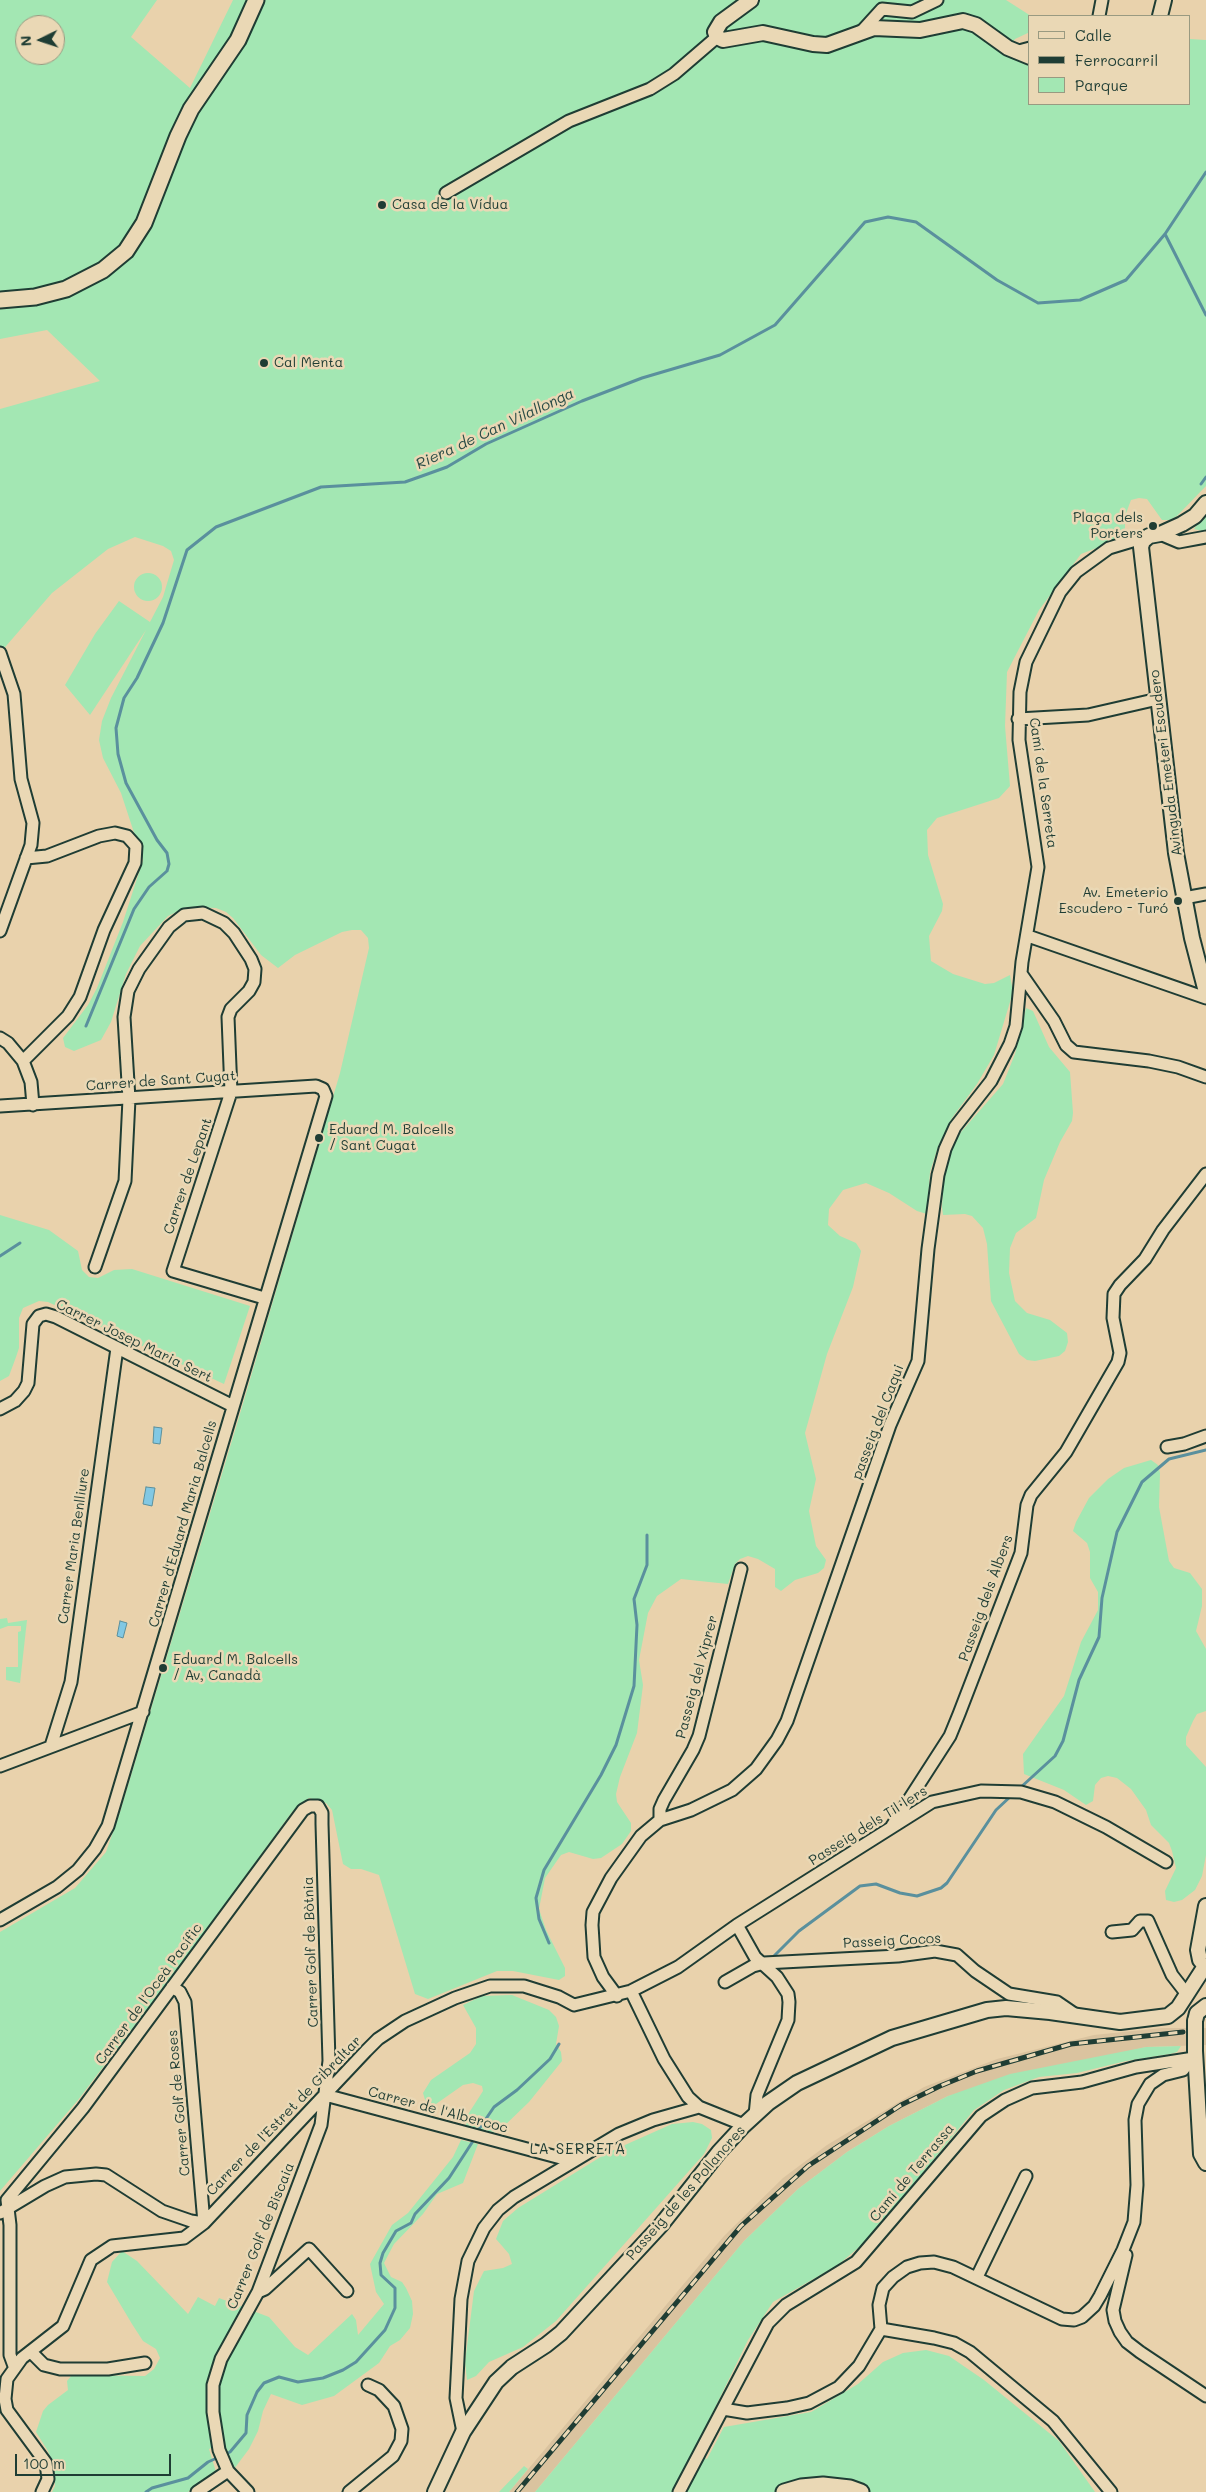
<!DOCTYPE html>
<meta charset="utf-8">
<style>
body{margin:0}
#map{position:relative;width:1206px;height:2492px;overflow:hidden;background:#e9d2ac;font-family:Mali,sans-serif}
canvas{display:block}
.legend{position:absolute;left:1028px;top:15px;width:162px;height:90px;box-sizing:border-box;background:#ead8b5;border:1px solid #999a81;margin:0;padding:6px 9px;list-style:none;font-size:15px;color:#1f3d34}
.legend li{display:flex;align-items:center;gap:10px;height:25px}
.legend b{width:25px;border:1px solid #999a81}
.north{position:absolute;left:15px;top:15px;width:50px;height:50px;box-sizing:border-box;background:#ead8b5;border:1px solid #999a81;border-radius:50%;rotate:266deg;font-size:14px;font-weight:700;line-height:20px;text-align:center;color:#1f3d34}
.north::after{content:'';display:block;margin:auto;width:18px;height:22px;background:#1f3d34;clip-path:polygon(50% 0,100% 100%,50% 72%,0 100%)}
.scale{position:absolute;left:15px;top:2454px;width:156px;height:22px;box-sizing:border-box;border:2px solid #1f3d34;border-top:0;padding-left:6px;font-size:15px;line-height:18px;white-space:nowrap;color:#1f3d34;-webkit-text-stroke:4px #ead8b5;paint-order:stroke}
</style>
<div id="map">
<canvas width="1206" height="2492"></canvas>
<ul class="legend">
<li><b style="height:6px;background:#ead8b5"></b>Calle</li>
<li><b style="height:6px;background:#1f3d34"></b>Ferrocarril</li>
<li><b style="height:14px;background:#a3e7b3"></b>Parque</li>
</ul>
<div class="north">N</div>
<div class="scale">100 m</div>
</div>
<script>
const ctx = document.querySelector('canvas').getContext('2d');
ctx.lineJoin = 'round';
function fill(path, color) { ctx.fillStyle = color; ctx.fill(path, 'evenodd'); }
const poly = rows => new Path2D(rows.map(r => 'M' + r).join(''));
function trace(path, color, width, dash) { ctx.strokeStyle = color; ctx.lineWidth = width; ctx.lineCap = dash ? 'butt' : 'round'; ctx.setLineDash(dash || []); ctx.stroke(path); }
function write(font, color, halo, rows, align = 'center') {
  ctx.font = font + ' Mali,sans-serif'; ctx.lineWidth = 5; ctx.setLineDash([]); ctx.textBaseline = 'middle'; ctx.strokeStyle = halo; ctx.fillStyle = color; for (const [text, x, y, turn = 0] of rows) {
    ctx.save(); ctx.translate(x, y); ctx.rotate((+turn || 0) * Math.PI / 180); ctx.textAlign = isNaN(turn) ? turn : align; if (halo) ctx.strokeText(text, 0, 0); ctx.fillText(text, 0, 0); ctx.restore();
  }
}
fill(poly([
 [1162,2028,1206,2028,1206,2045,1146,2047,948,2096,889,2126,847,2152,798,2189,744,2241,535,2492,509,2492,724,2236,783,2178,827,2145,924,2087,997,2059,1094,2035]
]), '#dac39f');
fill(poly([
 [0,0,157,0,131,37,190,88,233,0,1006,0,1031,16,1030,32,1015,39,1010,46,1030,62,1030,104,1190,104,1190,39,1206,40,1206,486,1177,516,1170,520,1162,520,1147,499,1139,498,1131,500,1125,516,1125,537,1081,554,1039,610,1007,672,1005,726,1010,786,999,798,937,818,927,830,928,855,943,904,942,911,929,936,931,961,953,974,985,984,994,983,1010,975,1013,992,994,1055,977,1084,952,1118,938,1147,930,1172,927,1214,917,1211,889,1193,866,1183,843,1190,829,1209,828,1225,840,1236,856,1243,861,1251,853,1287,827,1354,805,1433,816,1479,809,1511,816,1546,826,1560,824,1568,818,1573,795,1580,781,1591,775,1587,775,1569,758,1559,748,1556,740,1559,735,1564,728,1584,681,1579,657,1596,648,1613,639,1660,643,1685,637,1733,620,1777,616,1794,617,1802,631,1823,631,1831,622,1844,601,1858,593,1859,569,1852,561,1855,545,1878,539,1909,546,1930,565,1968,565,1976,559,1980,513,1971,497,1971,428,1999,415,1994,379,1875,361,1869,351,1869,343,1864,332,1810,326,1803,309,1798,292,1812,176,1971,78,2100,0,2191,0,1932,75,1888,106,1852,120,1812,237,1424,340,1073,369,948,368,938,361,930,352,930,342,932,295,955,278,968,261,955,233,918,226,912,216,908,187,907,168,916,140,946,126,974,111,1022,101,1040,74,1051,65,1047,63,1038,88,1005,97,988,123,922,143,860,121,793,103,758,99,740,102,721,111,698,146,630,90,715,65,685,95,634,119,601,150,622,163,597,174,560,171,551,163,546,135,537,108,549,52,593,0,653,0,409,100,381,47,330,0,339],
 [25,25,55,25,55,55,25,55],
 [1206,513,1206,532,1194,529,1204,515],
 '134 587a14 14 0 1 1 28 0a14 14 0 1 1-28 0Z',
 [1026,1008,1033,1011,1049,1047,1070,1072,1073,1113,1072,1121,1060,1142,1044,1180,1036,1218,1016,1233,1010,1248,1009,1273,1015,1301,1027,1313,1050,1320,1067,1333,1068,1342,1065,1351,1059,1356,1035,1361,1027,1360,1019,1354,991,1301,987,1244,983,1228,972,1216,965,1214,943,1215,942,1207,944,1174,950,1152,961,1132,1003,1084,1015,1054],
 [0,1215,49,1230,78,1251,82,1270,89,1277,98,1278,114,1270,132,1269,250,1306,224,1384,48,1302,39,1301,23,1308,19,1318,19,1348,16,1357,9,1376,0,1381],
 [1151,1460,1158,1465,1160,1473,1159,1507,1169,1561,1174,1568,1190,1573,1202,1589,1202,1606,1196,1631,1206,1649,1206,1711,1197,1714,1193,1721,1186,1737,1186,1745,1206,1767,1206,1855,1202,1876,1195,1890,1182,1900,1174,1902,1166,1900,1165,1891,1176,1868,1172,1851,1169,1843,1151,1825,1146,1810,1131,1789,1117,1778,1108,1776,1101,1778,1095,1785,1093,1801,1086,1805,1064,1790,1024,1774,1023,1754,1064,1696,1081,1642,1098,1610,1098,1592,1090,1578,1090,1552,1087,1543,1073,1531,1076,1522,1089,1498,1108,1479,1124,1468],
 [7,1618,8,1623,27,1620,20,1683,6,1680,6,1667,18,1667,18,1632,21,1631,21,1626,8,1626,0,1629,0,1619],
 [512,1995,549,2010,556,2017,559,2026,556,2044,561,2052,562,2061,529,2102,502,2128,494,2133,471,2131,467,2129,465,2119,483,2091,482,2086,473,2083,463,2085,436,2104,426,2103,423,2093,431,2080,470,2053,476,2044,476,2028,463,2005,482,1996],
 [1181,2046,1177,2052,1170,2054,1126,2061,1077,2073,1039,2077,1004,2090,974,2110,870,2238,838,2265,773,2302,748,2340,693,2453,707,2459,724,2427,811,2412,858,2384,883,2362,903,2353,926,2350,949,2356,984,2380,1059,2441,1095,2492,535,2492,744,2241,798,2189,847,2152,889,2126,948,2096,1010,2074,1146,2047],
 [693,2122,702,2124,711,2130,712,2138,704,2154,556,2321,523,2347,489,2362,476,2376,467,2380,465,2362,474,2291,484,2271,503,2268,512,2264,509,2254,496,2239,503,2221,518,2208,607,2153,672,2124],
 [461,2140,478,2144,463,2183,437,2194,423,2214,394,2244,384,2263,391,2277,402,2282,406,2288,412,2301,413,2314,410,2328,400,2340,390,2346,379,2363,334,2396,302,2405,271,2394,263,2411,258,2431,249,2449,234,2469,224,2442,209,2449,216,2472,188,2492,52,2492,55,2486,54,2468,48,2451,36,2432,43,2411,48,2405,68,2390,67,2381,72,2375,145,2376,154,2369,160,2358,156,2349,143,2341,132,2324,107,2282,112,2262,122,2251,137,2261,188,2314,198,2297,215,2306,219,2298,269,2317,295,2347,308,2355,352,2314,356,2320,358,2335,384,2304,376,2292,370,2264,392,2225,408,2213,453,2157],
 [524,2466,528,2469,509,2492,499,2492]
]), '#a3e7b3');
const water = poly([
 [154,1427,162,1428,160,1444,153,1443,154,1427],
 [146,1487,155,1488,152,1506,143,1504,146,1487],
 [120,1621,127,1623,123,1638,117,1636,120,1621]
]);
fill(water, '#82c8e3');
trace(water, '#5a909d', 1);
trace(poly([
 [1165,234,1206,315],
 [1201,484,1206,477],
 [86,1026,134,909,149,887,167,871,169,864,167,853,157,840,126,783,118,754,116,728,124,698,137,678,163,623,187,550,216,527,321,487,405,482,422,476,447,467,486,444,582,401,642,378,720,355,775,325,865,222,888,217,916,222,997,280,1038,303,1080,300,1126,280,1165,234,1206,172],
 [0,1256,20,1243],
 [1020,1788,1055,1756,1063,1741,1079,1680,1099,1637,1102,1598,1117,1532,1142,1482,1169,1459,1206,1450],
 [549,1943,539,1919,536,1898,544,1870,601,1775,616,1745,634,1686,637,1625,634,1599,647,1565,647,1535],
 [774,1956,799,1931,860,1886,876,1884,900,1893,917,1896,941,1888,947,1883,996,1810,1011,1796],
 [477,2132,494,2107,517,2090,550,2059,559,2044],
 [146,2492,152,2488,188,2478,208,2462,230,2452,246,2433,247,2415,257,2392,264,2383,279,2377,298,2382,323,2378,343,2370,356,2362,385,2330,395,2308,395,2288,381,2275,380,2263,383,2253,396,2231,411,2223,415,2214,449,2178,475,2138]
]), '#5a909d', 3);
const minor = poly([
 [1099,16,1102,0],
 [862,31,882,9,912,12,937,0],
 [1015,52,1030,48],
 [446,193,569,121,650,89,674,74,717,37],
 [1160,534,1179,542,1206,537],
 [0,653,14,694,21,779,33,823,31,845,0,931],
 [1018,719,1088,715,1158,699],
 [1184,898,1206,894],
 [1028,936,1206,998],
 [1022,975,1054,1021,1066,1045,1074,1052,1149,1061,1178,1067,1206,1077],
 [0,1038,8,1043,23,1061,31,1082,33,1105],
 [23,1061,68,1016,80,997,104,930,135,863,136,846,127,836,115,833,99,836,47,856,26,858],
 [0,1106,316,1086,323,1089,326,1096,108,1826,95,1849,78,1870,57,1887,0,1920],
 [95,1267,125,1181,129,1099,124,1017,128,991,139,969,169,927,184,915,203,913,224,923,234,933,251,959,255,969,254,982,249,991,231,1009,228,1017,231,1092,173,1271,264,1298],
 [0,1409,15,1401,24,1391,28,1383,33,1324,39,1316,46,1314,56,1317,233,1406],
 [1167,1447,1184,1444,1206,1436],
 [51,1746,71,1682,117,1348],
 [0,1766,143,1712],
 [660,1820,691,1810,732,1790,756,1769,777,1740,787,1721,890,1425,918,1361,928,1249,938,1175,945,1149,955,1127,991,1081,1010,1044,1016,1026,1022,962,1038,867,1019,740,1020,692,1026,662,1060,592,1076,572,1109,548,1149,536],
 [892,1826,950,1736,959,1714,1021,1553,1027,1505,1031,1495,1066,1452,1118,1362,1120,1353,1113,1318,1114,1294,1120,1285,1145,1259,1163,1230,1206,1174],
 [737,1925,755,1957,777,1977,788,1994,789,2002,788,2020,757,2095,755,2115],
 [1112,1932,1132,1930,1140,1921,1148,1921,1172,1975,1186,1993],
 [725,1982,753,1966,764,1963,898,1956,935,1951,957,1955,975,1971,1009,1994,1057,2002,1076,2015],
 [172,1987,180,1992,185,2002,204,2223],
 [631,1991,664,2059,688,2097,699,2107,744,2125],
 [617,1996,603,1977,594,1957,592,1925,593,1912,611,1878,641,1836,660,1820,660,1809,664,1800,693,1750,699,1736,741,1569],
 [325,2095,572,2161],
 [0,2213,45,2186,65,2177,96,2174,106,2175,162,2211,191,2221,204,2223],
 [1126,2255,1113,2310,1115,2321,1120,2332,1127,2342,1140,2352,1206,2396],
 [977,2277,1026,2176],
 [258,2292,265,2289,309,2249,347,2291],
 [881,2329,934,2338,954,2343,970,2352,1053,2421,1111,2492],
 [31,2352,44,2365,60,2369,108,2369,145,2363],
 [14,2366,10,2355,10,2225,7,2200,83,2108,303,1810,310,1806,318,1806,322,1813,322,1824,329,2061,321,2125,258,2292,221,2359,213,2385,213,2412,219,2450,228,2471,248,2492],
 [723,2409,747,2413,787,2408,809,2403,839,2387,859,2366,881,2329,879,2305,883,2288,893,2277,907,2267,920,2263,934,2262,953,2267,1062,2319,1074,2320,1082,2317,1094,2306,1100,2296,1123,2250,1134,2222,1137,2185,1135,2120,1138,2104,1150,2084,1163,2075,1183,2070,1191,2059],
 [463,2432,456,2398,461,2299,468,2261,484,2228,498,2210,514,2197,619,2134,653,2120,699,2107],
 [42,2492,48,2479,46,2463,7,2410,5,2399,7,2379,22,2358,63,2326,91,2260,112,2246,184,2238,204,2223,366,2051,378,2039,405,2021,455,1998,490,1986,524,1986,559,1997,574,2005,631,1991,678,1967,737,1925,932,1802,981,1791,1021,1792,1055,1802,1106,1827,1166,1862],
 [197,2492,228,2471],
 [349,2492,393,2456,401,2441,402,2429,394,2406,379,2390,368,2385],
 [679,2492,768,2323,786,2305,856,2262,981,2116,1005,2100,1032,2088,1082,2082,1136,2067,1194,2058]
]);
const tertiary = poly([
 [751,0,721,22,715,32,717,37,723,40,763,33,813,44,827,45,874,28,920,30,963,21,976,25,1008,48,1030,57],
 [1160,16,1164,0],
 [1206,503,1195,516,1182,524,1160,534,1149,536,1143,541,1141,547,1176,853,1192,938,1206,992],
 [1206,1906,1198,1950,1200,1960,1206,1967],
 [1195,2021,1197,2013,1206,2006],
 [1195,2051,1201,2154,1206,2163],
 [435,2492,463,2432,496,2382,512,2367,546,2345,561,2333,661,2225,719,2152,744,2125,768,2103,797,2083,892,2038,987,2010,1006,2008,1050,2012,1120,2022,1168,2016,1178,2008,1205,1966]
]);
const secondary = poly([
 [0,300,35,297,66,289,103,270,126,251,144,223,178,136,191,109,238,40,256,0],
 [784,2492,801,2487,823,2485,850,2488,861,2492]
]);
trace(minor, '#1f3d34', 15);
trace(tertiary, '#1f3d34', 18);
trace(secondary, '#1f3d34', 19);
trace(minor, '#ead8b5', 11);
trace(tertiary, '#ead8b5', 14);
trace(secondary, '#ead8b5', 15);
const rail = poly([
 [517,2492,741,2226,808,2166,901,2105,940,2086,977,2071,1071,2044,1183,2032]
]);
trace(rail, '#1f3d34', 5);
trace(rail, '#ead8b5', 3, [9]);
const tertiaryBridge = poly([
 [1195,2021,1195,2051]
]);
trace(tertiaryBridge, '#1f3d34', 18, []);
trace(tertiaryBridge, '#ead8b5', 14);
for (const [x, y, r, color] of [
 [382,205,5,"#1f3d34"],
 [264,363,5,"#1f3d34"],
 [1153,526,5,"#1f3d34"],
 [1178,901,5,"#1f3d34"],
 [319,1138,5,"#1f3d34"],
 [163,1668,5,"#1f3d34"]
]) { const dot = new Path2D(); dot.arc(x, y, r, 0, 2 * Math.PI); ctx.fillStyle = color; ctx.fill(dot); trace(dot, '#ead8b5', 2); }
write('14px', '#1f3d34', '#ead8b5', [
 ["Casa de la Vídua",392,205],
 ["Cal Menta",274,363],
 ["Plaça dels",1143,518,"right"],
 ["Porters",1143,534,"right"],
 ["Av. Emeterio",1168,893,"right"],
 ["Escudero - Turó",1168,909,"right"],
 ["Eduard M. Balcells",329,1130],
 ["/ Sant Cugat",329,1146],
 ["Eduard M. Balcells",173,1660],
 ["/ Av, Canadà",173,1676]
], 'left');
write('14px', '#1f3d34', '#ead8b5', [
 ["Avinguda Emeteri Escudero",1166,763,-97],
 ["Camí de la Serreta",1043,783,82],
 ["Carrer de Sant Cugat",161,1081,-4],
 ["Carrer de Lepant",188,1176,-71],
 ["Carrer Josep Maria Sert",134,1341,26],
 ["passeig del Caqui",878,1422,-69],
 ["Carrer d'Eduard Maria Balcells",183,1524,-74],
 ["Carrer Maria Benlliure",74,1546,-82],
 ["Passeig dels Àlbers",986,1598,-70],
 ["Passeig del Xiprer",697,1677,-75],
 ["Passeig dels Til·lers",868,1826,-32],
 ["Passeig Cocos",892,1941,-3],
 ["Carrer Golf de Bòtnia",311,1952,-92],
 ["Carrer de l'Oceà Pacífic",149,1994,-54],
 ["Carrer Golf de Roses",179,2103,-95],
 ["Carrer de l'Albercoc",438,2110,15],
 ["Carrer de l'Estret de Gibraltar",284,2116,-46],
 ["Camí de Terrassa",912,2173,-50],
 ["Passeig de les Pollancres",686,2193,-49],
 ["Carrer Golf de Biscaia",261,2236,-68]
]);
write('italic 15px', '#294b46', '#ead8b5', [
 ["Riera de Can Vilallonga",495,429,-25]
]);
ctx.letterSpacing = '1px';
write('15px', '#1f3d34', '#ead8b5', [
 ["LA SERRETA",578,2149]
]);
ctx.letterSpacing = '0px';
</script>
